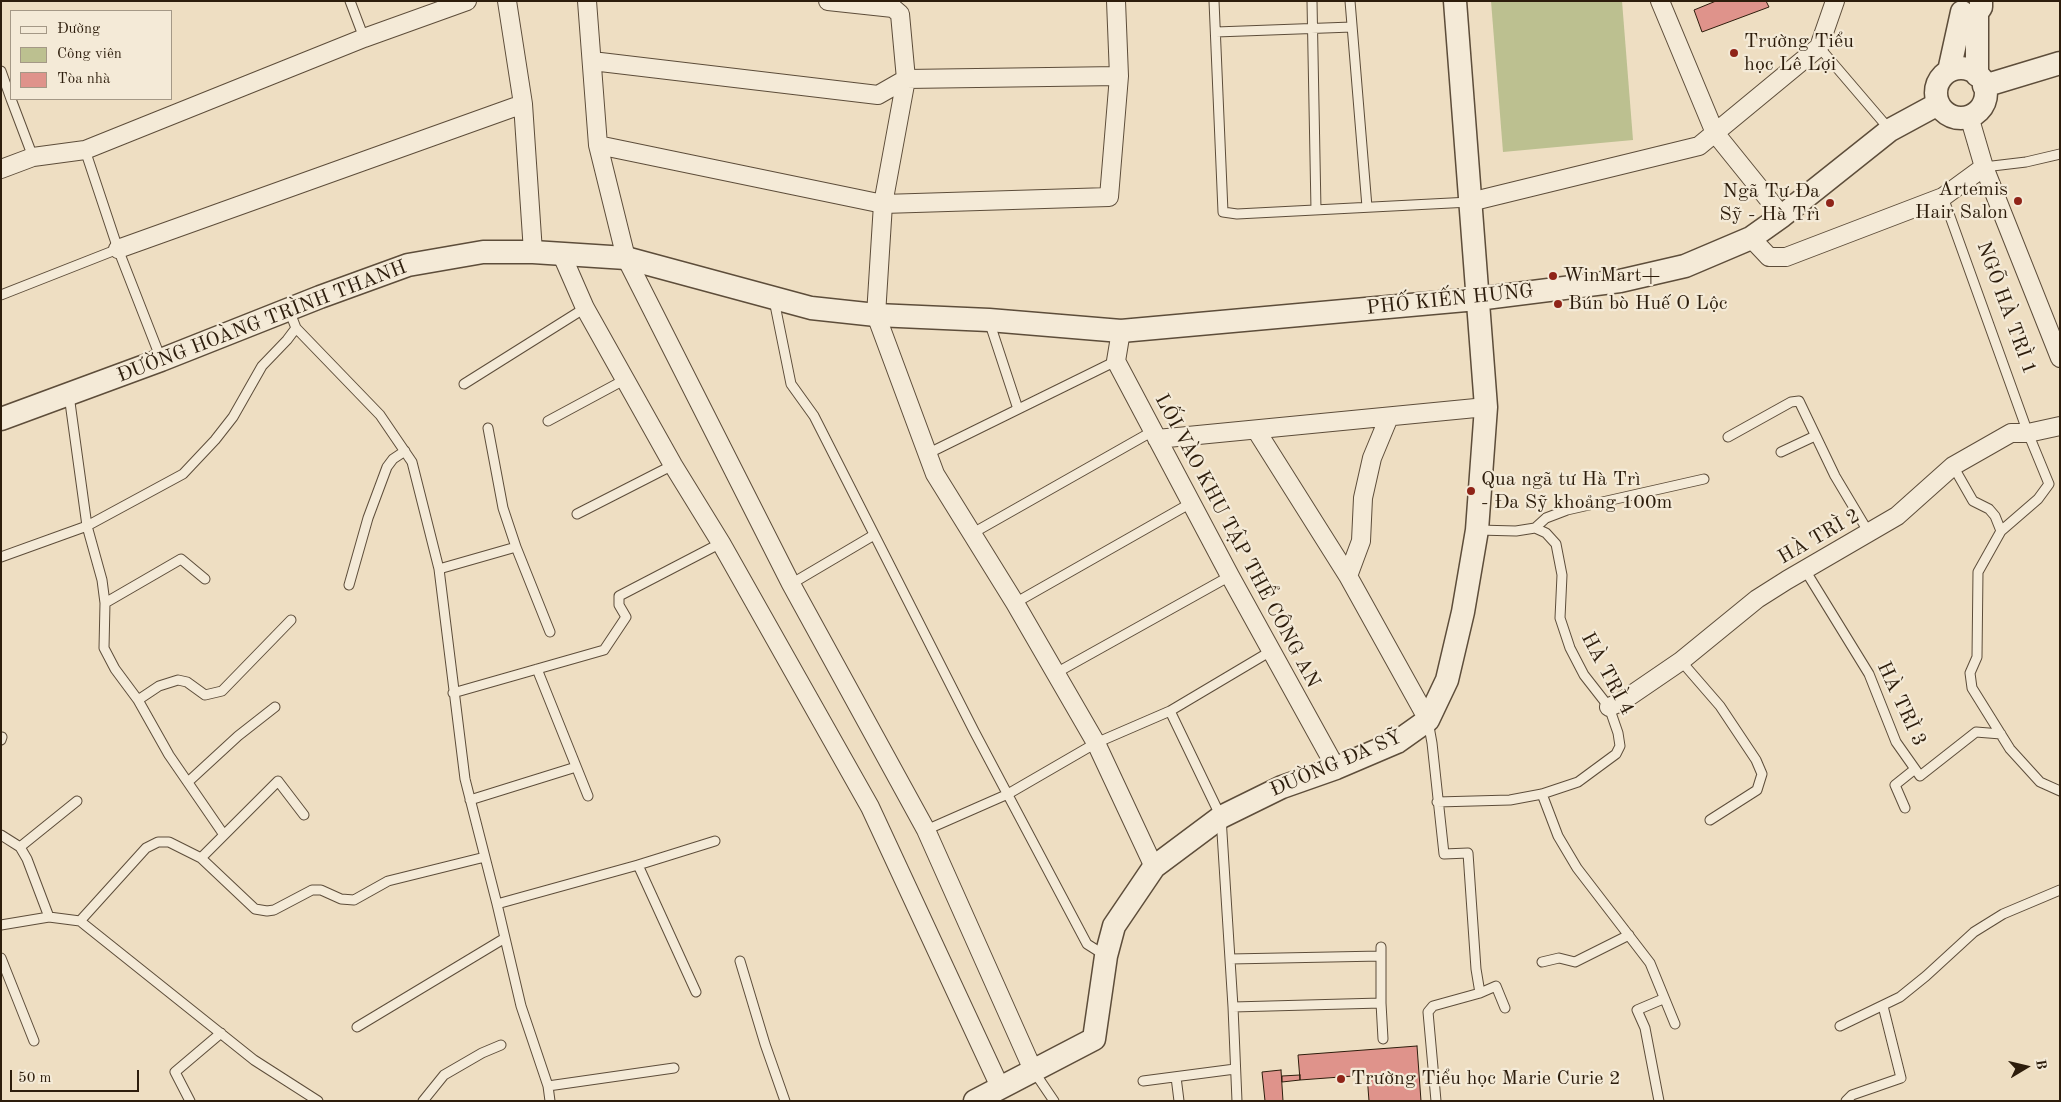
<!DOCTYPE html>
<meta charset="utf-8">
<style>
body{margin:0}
#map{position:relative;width:2061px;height:1102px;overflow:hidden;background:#eedec2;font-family:"Old Standard TT",serif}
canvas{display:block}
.frame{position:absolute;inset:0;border:2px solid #2d1d0c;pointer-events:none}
.legend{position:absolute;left:10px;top:10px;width:162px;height:90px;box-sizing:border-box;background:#f4ead7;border:1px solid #a49886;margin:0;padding:6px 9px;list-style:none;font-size:15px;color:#2d1d0c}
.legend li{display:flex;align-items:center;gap:10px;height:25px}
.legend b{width:25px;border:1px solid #a49886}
.north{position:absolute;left:2001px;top:1042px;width:50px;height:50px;-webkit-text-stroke:4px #f4ead7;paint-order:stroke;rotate:81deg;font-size:14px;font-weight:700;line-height:20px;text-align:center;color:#2d1d0c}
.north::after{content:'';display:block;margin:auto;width:18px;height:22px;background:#2d1d0c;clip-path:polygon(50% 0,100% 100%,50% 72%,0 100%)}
.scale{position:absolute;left:10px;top:1070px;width:129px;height:22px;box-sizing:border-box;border:2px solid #2d1d0c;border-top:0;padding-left:6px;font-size:15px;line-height:18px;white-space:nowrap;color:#2d1d0c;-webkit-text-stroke:4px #f4ead7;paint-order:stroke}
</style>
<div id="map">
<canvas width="2061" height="1102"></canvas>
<div class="frame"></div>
<ul class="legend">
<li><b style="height:6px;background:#f4ead7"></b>Đường</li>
<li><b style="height:14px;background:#bcc090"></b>Công viên</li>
<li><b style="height:14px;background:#df938b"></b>Tòa nhà</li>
</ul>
<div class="north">B</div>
<div class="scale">50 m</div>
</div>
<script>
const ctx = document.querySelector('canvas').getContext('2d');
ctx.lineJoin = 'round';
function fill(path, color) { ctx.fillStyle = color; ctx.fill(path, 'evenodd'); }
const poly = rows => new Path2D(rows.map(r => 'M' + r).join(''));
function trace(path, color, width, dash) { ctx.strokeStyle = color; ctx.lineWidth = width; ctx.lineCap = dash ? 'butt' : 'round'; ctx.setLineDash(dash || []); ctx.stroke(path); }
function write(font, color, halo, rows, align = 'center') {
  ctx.font = font + ' "Old Standard TT",serif'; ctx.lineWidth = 4.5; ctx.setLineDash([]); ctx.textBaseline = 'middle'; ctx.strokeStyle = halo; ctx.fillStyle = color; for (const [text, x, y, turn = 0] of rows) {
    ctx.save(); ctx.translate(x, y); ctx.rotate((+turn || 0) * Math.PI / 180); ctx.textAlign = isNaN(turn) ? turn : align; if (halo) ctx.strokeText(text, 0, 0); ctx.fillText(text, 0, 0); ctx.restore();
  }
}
fill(poly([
 [1491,1,1622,1,1633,140,1503,152]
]), '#bcc090');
const building = poly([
 [1716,1,1766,1,1769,7,1702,32,1694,10,1716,1],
 [1417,1046,1421,1101,1369,1101,1367,1075,1300,1080,1298,1055,1417,1046],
 [1281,1070,1283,1101,1265,1101,1262,1072,1281,1070],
 [1300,1075,1300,1080,1282,1082,1282,1076,1300,1075]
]);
fill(building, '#df938b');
trace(building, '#2d1d0c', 1);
const service = poly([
 [350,1,364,38],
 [1214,1,1223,212,1237,214,1470,202],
 [1312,1,1316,210],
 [1350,1,1367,207],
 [1216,32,1352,27],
 [1819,47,1890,130],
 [1,71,11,99],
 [11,99,33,157],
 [85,150,118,249,161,359],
 [1984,167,2026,162,2060,154],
 [1943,197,2028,433,2049,484,2038,499,2001,531,1978,572,1977,657,1970,673,1972,688,2010,749,2040,782,2060,791],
 [1,295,118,249],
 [774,300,791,384,814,416,974,731,1087,944,1106,956],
 [289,310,296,328,380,415,412,462,439,569,465,779,497,904,521,1006,548,1086,550,1101],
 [989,321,1018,409],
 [464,384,585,308],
 [69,395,87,526,102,580,105,603,104,648,115,669,138,700,169,755,224,835,201,858,255,909,267,911,274,910,312,890,321,890,341,899,354,900,388,881,485,857],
 [548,421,626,379],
 [1728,437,1791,402,1799,401,1835,476,1869,533],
 [1781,452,1815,436],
 [927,454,1116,361],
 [1953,466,1973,501,1989,509,1995,516,2001,531],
 [577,514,673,465],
 [1535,528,1546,518,1567,510,1704,479],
 [973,533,1153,431],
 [516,547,550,632],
 [1,557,87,526,183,474,215,440,233,417,262,366,287,340,296,328],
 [439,569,516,547,503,508,488,428],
 [1805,570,1869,674,1896,742,1920,776,1976,732,2001,734],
 [791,584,874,535],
 [349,585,368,518,387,467,393,459,405,451],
 [105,603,181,559,205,579],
 [1015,603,1191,503],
 [1681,661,1720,706,1756,760,1762,774,1757,790,1710,820],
 [537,669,588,796],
 [1056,673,1230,576],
 [453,693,604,650,626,617,619,605,619,596,721,543],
 [138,700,159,686,178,680,187,682,205,695,222,691,291,620],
 [1170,711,1221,817,1233,1007,1237,1101],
 [1428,721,1432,743,1444,854,1468,853,1476,969,1480,993],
 [1,740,2,737],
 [188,782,238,736,275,707],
 [1542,794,1558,836,1577,868,1650,963,1675,1024],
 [470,800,576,767],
 [1437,802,1510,800,1542,794,1578,782,1616,754,1620,746,1618,733,1609,707,1584,675,1570,648,1560,618,1562,575,1556,544,1546,533,1535,528,1516,531,1478,530],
 [1905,808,1895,785,1915,769],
 [926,830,1008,794,1096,743,1170,711,1271,651],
 [1,835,20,847,27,859,49,917],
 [224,835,278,781,304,815],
 [20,847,77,801],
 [638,865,715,841],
 [497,904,638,865,696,992],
 [80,921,146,848,158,842,169,842,201,858],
 [1,925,49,917,80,921,254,1060,318,1101],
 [1381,947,1381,1003],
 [1,958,34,1041],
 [1230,959,1381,956],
 [740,961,765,1044,785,1101],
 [1542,962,1559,958,1575,962,1629,935],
 [1233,1007,1381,1003,1383,1039],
 [1840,1026,1900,997,1926,976,1974,932,2003,914,2060,890],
 [357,1027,505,938],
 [1033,1070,1054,1101],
 [1176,1077,1179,1101],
 [1143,1081,1235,1069],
 [548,1086,674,1068],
 [190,1101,175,1072,221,1033],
 [423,1101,444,1075,482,1053,501,1045],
 [1436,1101,1428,1012,1433,1006,1480,993,1496,986,1505,1008],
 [1659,1101,1645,1028,1637,1010,1663,999],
 [1846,1101,1852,1095,1901,1078,1883,1006]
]);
const minor = poly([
 [507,1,523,104,533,252],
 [587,1,598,145,626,258,791,584,926,830,1033,1070],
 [828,1,893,8,900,14,906,79,883,204,876,315,935,474,1015,603,1096,743,1154,867],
 [1660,1,1715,133,1782,216],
 [592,61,878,95,906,79,1119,76],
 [1969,116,1984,167,2060,358],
 [598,145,883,204,1109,197,1119,76,1116,1],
 [1,169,33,157,85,150,364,38,467,1],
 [1470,202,1699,146,1819,47,1835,1],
 [1751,238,1769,257,1786,257,1943,197,1984,167],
 [118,249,523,104],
 [561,253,585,308,673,465,721,543,870,807,1000,1087],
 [1121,331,1116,361,1230,576,1336,768],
 [1256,430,1348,576,1428,720],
 [1157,439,1486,407],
 [1348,576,1361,541,1363,498,1372,458,1389,417],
 [1609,707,1621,702,1681,661,1757,599,1787,580,1897,516,1953,466,2011,433,2028,433,2060,426]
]);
const tertiary = poly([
 '1936 93a25 25 0 1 1 50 0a25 25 0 1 1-50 0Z',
 [1949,71,1962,12],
 [1977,75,1977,13,1981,7,1981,1],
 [1984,86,2060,63],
 [1,419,161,360,320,297,408,265,483,252,533,252,626,258,811,308,876,315,989,320,1121,331,1477,299,1620,281,1685,266,1751,238,1782,216,1890,130,1938,104],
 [975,1101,1094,1039,1106,956,1114,926,1154,867,1221,817,1282,787,1336,768,1397,742,1428,720,1447,680,1463,612,1477,530,1486,407,1455,1]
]);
trace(service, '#5d4d3a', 11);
trace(minor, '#5d4d3a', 20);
trace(tertiary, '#5d4d3a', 25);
trace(service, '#f4ead7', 9);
trace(minor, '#f4ead7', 18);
trace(tertiary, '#f4ead7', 22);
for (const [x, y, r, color] of [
 [1734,53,5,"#8f2418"],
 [2018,201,5,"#8f2418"],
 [1830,203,5,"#8f2418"],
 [1553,276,5,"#8f2418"],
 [1558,304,5,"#8f2418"],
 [1471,491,5,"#8f2418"],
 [1341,1079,5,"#8f2418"]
]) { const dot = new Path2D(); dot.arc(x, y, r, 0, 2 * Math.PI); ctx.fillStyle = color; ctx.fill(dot); trace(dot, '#f4ead7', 2); }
write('20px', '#2d1d0c', '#f4ead7', [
 ["Trường Tiểu",1744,42],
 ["học Lê Lợi",1744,65],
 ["Artemis",2008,190,"right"],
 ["Hair Salon",2008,213,"right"],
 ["Ngã Tư Đa",1820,192,"right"],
 ["Sỹ - Hà Trì",1820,215,"right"],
 ["WinMart+",1563,276],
 ["Bún bò Huế O Lộc",1568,304],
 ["Qua ngã tư Hà Trì",1481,480],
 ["- Đa Sỹ khoảng 100m",1481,503],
 ["Trường Tiểu học Marie Curie 2",1351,1079]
], 'left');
write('20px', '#2d1d0c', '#f4ead7', [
 ["PHỐ KIẾN HƯNG",1450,300,-6],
 ["NGÕ HÀ TRÌ 1",2006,308,70],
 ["ĐƯỜNG HOÀNG TRÌNH THANH",262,322,-21],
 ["HÀ TRÌ 2",1819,537,-30],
 ["LỐI VÀO KHU TẬP THỂ CÔNG AN",1237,541,62],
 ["HÀ TRÌ 4",1607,674,62],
 ["HÀ TRÌ 3",1901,704,65],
 ["ĐƯỜNG ĐA SỸ",1336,764,-23]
]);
</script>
